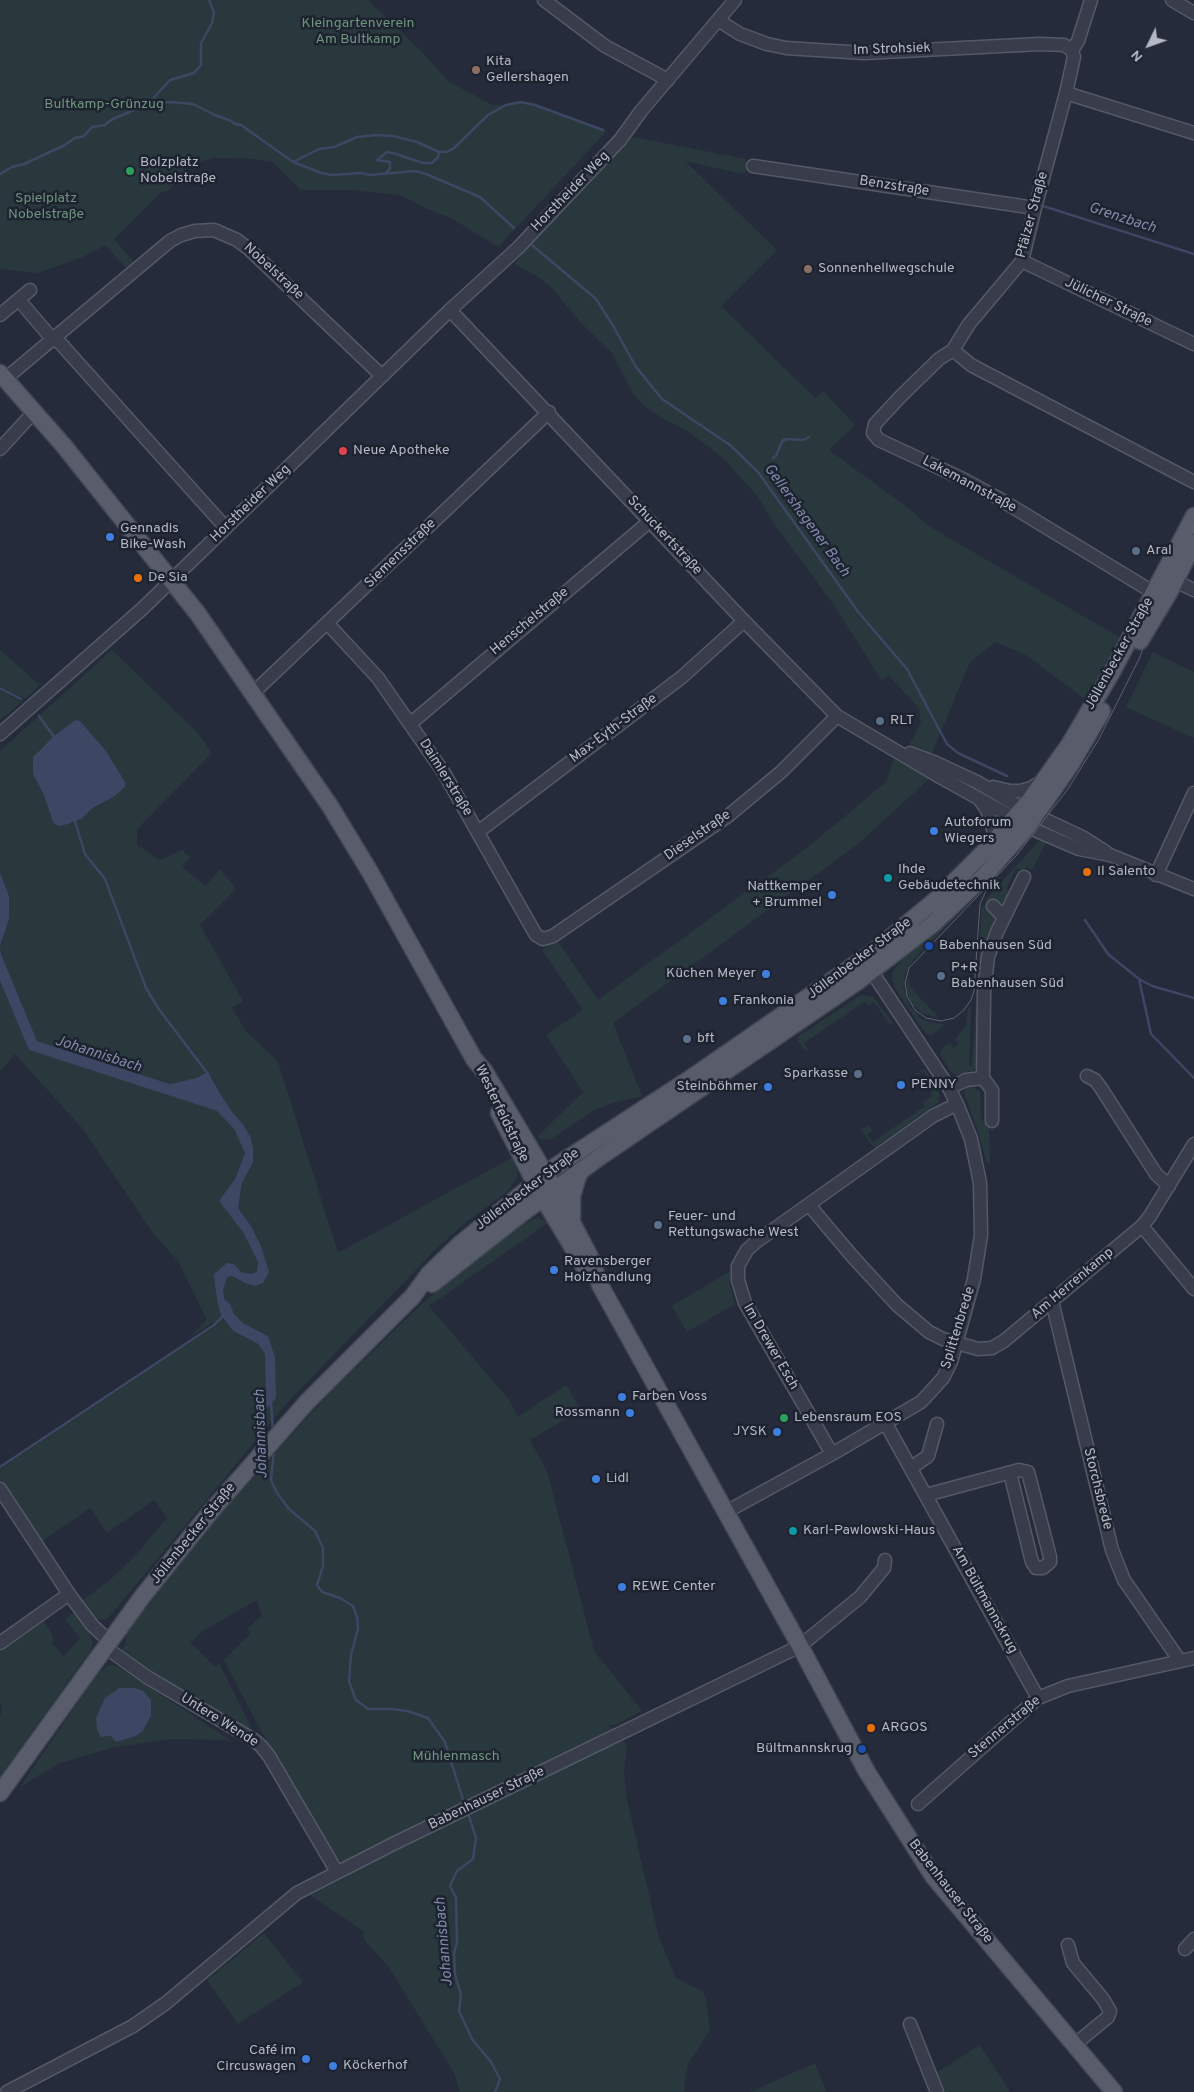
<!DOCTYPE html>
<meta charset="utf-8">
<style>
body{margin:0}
#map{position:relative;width:1194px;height:2092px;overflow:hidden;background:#262b3b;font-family:Overpass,sans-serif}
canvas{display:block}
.north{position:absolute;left:1124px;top:20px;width:50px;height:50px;-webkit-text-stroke:4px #1e2330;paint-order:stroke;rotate:228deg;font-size:14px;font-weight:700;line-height:20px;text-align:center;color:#b5b9c6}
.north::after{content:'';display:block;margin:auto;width:18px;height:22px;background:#b5b9c6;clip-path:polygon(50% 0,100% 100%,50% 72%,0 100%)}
</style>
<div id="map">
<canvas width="1194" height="2092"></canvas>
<div class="north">N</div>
</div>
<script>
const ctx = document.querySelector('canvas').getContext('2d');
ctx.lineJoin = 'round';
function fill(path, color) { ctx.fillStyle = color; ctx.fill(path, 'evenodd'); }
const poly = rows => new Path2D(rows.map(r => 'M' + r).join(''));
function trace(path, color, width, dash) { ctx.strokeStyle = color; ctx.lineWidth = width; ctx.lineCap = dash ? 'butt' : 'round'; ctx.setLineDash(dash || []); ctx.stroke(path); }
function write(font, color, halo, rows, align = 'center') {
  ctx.font = font + ' Overpass,sans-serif'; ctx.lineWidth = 5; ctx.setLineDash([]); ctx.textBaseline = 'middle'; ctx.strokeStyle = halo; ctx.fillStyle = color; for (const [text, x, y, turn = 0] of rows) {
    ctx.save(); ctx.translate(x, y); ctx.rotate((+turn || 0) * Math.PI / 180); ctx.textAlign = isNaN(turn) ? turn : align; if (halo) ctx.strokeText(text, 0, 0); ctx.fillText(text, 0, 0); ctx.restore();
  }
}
fill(poly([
 [0,0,368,0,421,51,448,81,492,105,501,105,520,101,535,104,607,131,498,247,453,219,427,209,400,195,351,190,301,190,273,162,254,159,213,158,188,166,170,190,160,193,114,239,134,262,127,269,105,245,83,257,38,273,0,269],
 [633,137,746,159,745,172,743,174,685,161,777,250,721,306,815,398,823,391,855,425,829,450,912,511,927,525,1119,637,1086,700,1024,654,995,642,970,662,932,753,910,744,921,723,919,708,888,675,882,681,836,608,771,519,758,497,724,459,686,430,662,418,642,404,634,395,612,353,580,322,554,290,539,277,514,264],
 [0,650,40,685,25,699,0,686],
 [112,650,197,732,212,753,137,829,137,845,160,860,182,850,190,857,182,867,205,886,220,869,236,889,200,925,243,1001,232,1008,246,1031,278,1062,338,1253,513,1157,518,1175,508,1191,465,1223,436,1249,286,1404,109,1617,102,1620,95,1619,80,1602,111,1579,134,1557,167,1518,154,1500,107,1533,90,1508,41,1542,0,1480,0,1469,218,1324,213,1322,189,1338,207,1320,178,1261,153,1233,82,1128,15,1054,0,1071,0,981,29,1050,217,1111,234,1129,245,1153,235,1179,220,1201,243,1232,258,1262,257,1272,251,1274,240,1272,234,1264,214,1274,215,1286,218,1305,221,1315,233,1331,258,1344,265,1354,266,1408,275,1357,268,1336,243,1323,234,1314,230,1305,225,1300,223,1291,227,1277,232,1276,245,1283,255,1286,261,1246,251,1226,238,1208,242,1183,253,1161,253,1148,251,1138,243,1124,233,1113,219,1092,208,1072,196,1078,170,1084,37,1041,1,954,0,946,9,919,9,896,0,872,0,751],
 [75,720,80,721,92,737,112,798,94,807,81,819,68,824,53,822,44,795,33,774,38,751],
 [1153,652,1194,672,1194,738,1126,707],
 [0,690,22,702,0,720],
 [894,759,929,779,858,844,613,1023,642,1096,613,1103,594,1110,551,1139,544,1140,537,1137,583,1092,546,1035,583,1010,542,950,557,940,598,1000,808,847,886,782],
 [1039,841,1046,843,1032,870,1026,867,1023,871,1016,868,1006,890,1012,894,1008,901,1002,905,996,905,997,920,983,953,979,1064,972,1071,956,1075,951,1072,940,1055,942,1048,950,1043,953,1048,958,1044,955,1039,966,1026,968,1009,971,1005,969,1066,972,1066,982,907,985,907,987,898],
 [970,902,914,959,905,974,903,987,909,1005,921,1019,930,1022,943,1024,944,1026,932,1035,926,1034,895,988,892,980,893,971,901,961],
 [914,964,909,978,910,987,939,1018,922,1013,911,1003,907,991,907,983],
 [861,995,873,997,893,1023,890,1025,874,1002,868,1006,865,1001,804,1043,808,1050,806,1051,796,1038],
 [922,1069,925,1069,939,1093,939,1102,874,1148,861,1130,868,1125,872,1131,867,1135,873,1142,925,1106,923,1103,932,1096,930,1092,935,1088,923,1071,918,1075,917,1074],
 [971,1086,980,1091,981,1119,986,1124,989,1124,990,1163,987,1163,978,1132,964,1093,966,1087],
 [538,1218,549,1222,429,1306,509,1400,518,1417,566,1385,581,1410,530,1440,547,1471,594,1651,642,1711,615,1725,609,1725,627,1745,624,1773,627,1800,659,1938,676,1978,703,1992,706,1999,710,2030,688,2064,684,2086,685,2092,460,2092,454,2073,389,1967,364,1940,363,1931,310,1895,349,1876,340,1859,336,1860,259,1727,224,1660,250,1634,247,1629,262,1615,257,1600,206,1629,190,1642,215,1667,219,1663,250,1725,252,1732,131,1660,122,1649,126,1645,126,1634,203,1534,330,1392,424,1302,524,1223],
 [730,1271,730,1286,735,1304,687,1332,672,1306],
 [75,1611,90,1634,93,1643,90,1651,0,1776,0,1717,2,1710,0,1702,0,1647,42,1617,53,1636,52,1644,64,1656,80,1638,65,1619],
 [109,1665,114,1665,121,1669,235,1743,225,1740,172,1739,115,1747,58,1764,20,1787,98,1673],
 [119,1688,134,1688,151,1700,151,1716,143,1731,136,1736,116,1742,112,1736,102,1737],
 [264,1933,303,1982,238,2024,207,1980],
 [980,2045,1010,2092,941,2092,934,2074],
 [815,2063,826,2092,750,2092]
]), '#29383d');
fill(poly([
 [75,720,80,721,106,751,125,782,125,787,112,798,94,807,81,819,68,824,58,826,53,822,44,795,33,774,33,757,54,736],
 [0,872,9,896,9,919,0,946],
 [0,947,1,954,37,1041,170,1084,196,1078,208,1072,219,1092,233,1113,243,1124,251,1138,253,1148,253,1162,242,1183,238,1208,251,1226,261,1246,269,1272,263,1283,255,1286,245,1283,232,1276,227,1277,223,1291,225,1300,230,1304,234,1314,243,1323,268,1336,275,1357,276,1398,266,1409,265,1354,258,1344,233,1331,221,1315,218,1305,215,1286,214,1274,227,1263,234,1264,241,1272,251,1274,257,1272,258,1262,243,1232,219,1201,235,1179,245,1153,234,1129,217,1111,29,1050,0,981],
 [119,1688,134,1688,143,1691,151,1700,151,1716,143,1731,136,1736,116,1742,111,1736,101,1737,97,1730,96,1718,105,1698]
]), '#3d4662');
trace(poly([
 [148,104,171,102,193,104,215,115,231,121,235,124,241,125,293,162,321,173,332,175,361,173,370,175,415,171,426,174,480,197,514,228],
 [293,162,319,149,334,147,357,137,376,135,393,136,417,142,439,152,447,152,454,148,488,115,506,105,521,102,535,105,603,130],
 [387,172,390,168,390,162,377,160,387,152,396,154,423,163,432,163,438,157,439,152],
 [0,174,12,167,24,164,65,145,75,138,84,136,92,127,105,125,111,120,148,104,170,80,194,73,201,65,201,43,212,23,214,13,209,0],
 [1043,206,1194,254],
 [532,245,596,299,612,324,636,367,662,399,730,445,758,472,859,613,907,669,947,744,958,753,1007,776],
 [773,458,776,456,782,441,787,439,803,440,809,437],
 [0,688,21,699],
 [39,716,55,738],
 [74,818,85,854,105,879,146,988,158,1008,208,1074],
 [1085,920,1108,954,1139,979,1152,986,1194,998],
 [1139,979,1151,1034,1194,1078],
 [271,1402,273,1432],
 [274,1450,271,1480,277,1493,289,1509,315,1531,323,1548,323,1566,317,1585,322,1592,340,1598,353,1606,357,1617,358,1629,351,1655,349,1681,356,1700,368,1709,391,1709,407,1711,428,1718,445,1742,465,1806],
 [0,1467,214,1325,224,1315],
 [468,1813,476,1838,473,1859,457,1871,450,1886,456,1898,457,1943,454,1953,455,1974,461,1995,459,2011,472,2039,491,2062,500,2079,495,2092]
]), '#3d4662', 2.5);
const minor = poly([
 [544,0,605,46,668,80],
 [1091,0,1078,41,1072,50,1074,57,1066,93,1035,208,1022,261,969,324,953,350,939,359,900,397,875,424,873,433,879,440,963,479,998,498,1161,597],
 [1172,0,1194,13],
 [718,20,740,34,767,44,786,48,864,53,1040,44,1064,45,1072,50],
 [1066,93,1194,133],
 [753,166,1035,208],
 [1022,261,1194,344],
 [450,310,744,621,837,716,940,777,1037,831,1079,849,1110,855,1194,889],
 [0,315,30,290],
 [953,350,971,365,1194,482],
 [5,379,54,338,48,334,19,300],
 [0,449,34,412],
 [226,528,61,344,54,338,170,241,181,235,195,231,214,230,237,240,249,249,382,376],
 [1167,577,1194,590],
 [328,624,378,678,444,773,536,935,543,939,553,936,728,816,781,772,837,716],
 [252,694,549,412],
 [410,724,650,521],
 [0,734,142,609,450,310,518,248,620,140,641,111,735,0],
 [910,753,934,762,977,782,1023,809,1084,838,1106,852],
 [993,787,1010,791,1020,791,1031,788,1042,781],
 [980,800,987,810,994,832,989,846],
 [478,832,682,677,744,621],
 [1156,875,1194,793],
 [993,906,1004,917],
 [1087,1076,1095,1080,1101,1088,1156,1174,1169,1186],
 [983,1078,992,1090,992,1121],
 [949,1088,966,1080,983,1078,984,993,988,957,997,932,1024,877],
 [809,1205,852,1256,897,1305,929,1332,943,1339,978,1349,992,1348,1004,1341,1142,1226,1150,1216,1194,1144],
 [1142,1226,1194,1289],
 [1052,1301,1112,1550,1124,1580,1180,1661],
 [886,1424,1038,1698],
 [832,1454,745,1303,738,1280,738,1266,747,1250,756,1242,933,1116,957,1104],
 [911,1468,928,1456,937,1424],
 [0,1489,69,1594,92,1625,109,1641],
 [926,1495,1019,1470,1028,1472,1050,1557,1050,1562,1043,1568,1036,1568,1032,1562,1010,1473],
 [726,1512,832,1454,921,1402,943,1378,951,1362,966,1308,974,1279,981,1235,980,1183,971,1139,957,1104,949,1088,872,972],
 [0,1643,69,1594],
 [105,1647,147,1677,254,1740,261,1746,269,1756,337,1872],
 [918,1804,1038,1698,1068,1686,1194,1658],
 [1068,1945,1073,1963,1103,1999,1110,2011,1108,2017,1079,2041,1077,2047],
 [1185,1949,1194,1939],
 [910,2024,937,2092],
 [7,2092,133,2026,166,2003,297,1893,395,1843,800,1646,860,1597,884,1568,885,1560]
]);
const major = poly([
 [0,373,64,446,198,614,330,806,370,872,474,1059,485,1072,555,1190,591,1259,600,1285,800,1646,867,1772,933,1876,1114,2092],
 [1140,641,1170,591,1194,543],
 [499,1113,543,1198,588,1273],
 [572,1219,572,1196,577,1179,581,1170],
 [432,1284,525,1211,597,1159,857,982,933,924,985,875,1028,826,1071,764,1102,711],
 [0,1793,142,1597,212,1510,307,1402,413,1296,429,1274,460,1244,556,1166,688,1080,873,952,938,898,988,848,1030,800,1069,745,1112,672,1194,516]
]);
trace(minor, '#545966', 15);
trace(major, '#424754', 19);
trace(minor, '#393d4b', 12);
trace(major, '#585c6b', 16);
trace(poly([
 [989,884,980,904,974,991,971,1000,963,1011,954,1018,941,1021,926,1018,915,1010,907,996,905,983,909,968,1016,856,1068,789,1099,739,1140,657,1163,589,1194,526]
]), '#5c6172', 1);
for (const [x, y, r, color] of [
 [476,70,5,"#8d6e63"],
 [130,171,5,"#2e9e5b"],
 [808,269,5,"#8d6e63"],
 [343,451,5,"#e0444e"],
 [110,537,5,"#3f7fe0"],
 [1136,551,5,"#5c6f8a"],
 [138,578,5,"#e8710a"],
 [880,721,5,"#5c6f8a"],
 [934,831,5,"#3f7fe0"],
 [1087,872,5,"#e8710a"],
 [888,878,5,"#0f9aa8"],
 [832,895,5,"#3f7fe0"],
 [929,946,5,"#1a4fb4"],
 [766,974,5,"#3f7fe0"],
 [941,976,5,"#5c6f8a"],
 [723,1001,5,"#3f7fe0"],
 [687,1039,5,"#5c6f8a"],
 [858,1074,5,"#5c6f8a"],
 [901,1085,5,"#3f7fe0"],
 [768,1087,5,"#3f7fe0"],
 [658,1225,5,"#5c6f8a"],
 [554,1270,5,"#3f7fe0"],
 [622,1397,5,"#3f7fe0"],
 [630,1413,5,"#3f7fe0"],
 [784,1418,5,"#2e9e5b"],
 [777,1432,5,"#3f7fe0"],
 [596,1479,5,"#3f7fe0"],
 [793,1531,5,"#0f9aa8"],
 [622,1587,5,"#3f7fe0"],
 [871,1728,5,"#e8710a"],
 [862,1749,5,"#1a4fb4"],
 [306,2059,5,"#3f7fe0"],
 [333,2066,5,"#3f7fe0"]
]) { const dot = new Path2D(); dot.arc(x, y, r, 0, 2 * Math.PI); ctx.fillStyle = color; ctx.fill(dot); trace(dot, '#1e2330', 2); }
write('14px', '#6f957e', '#1e2330', [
 ["Kleingartenverein",358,24],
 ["Am Bultkamp",358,40],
 ["Bultkamp-Grünzug",104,105],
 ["Spielplatz",46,199],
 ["Nobelstraße",46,215],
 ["Mühlenmasch",456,1757]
]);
write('14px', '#b5b9c6', '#1e2330', [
 ["Im Strohsiek",892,50,-2],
 ["Benzstraße",894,187,9],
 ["Horstheider Weg",571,192,-46],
 ["Pfälzer Straße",1033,215,-75],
 ["Nobelstraße",273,272,43],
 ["Jülicher Straße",1108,303,26],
 ["Lakemannstraße",969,485,28],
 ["Horstheider Weg",251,504,-44],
 ["Schuckertstraße",664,536,47],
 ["Siemensstraße",401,554,-44],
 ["Henschelstraße",530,622,-40],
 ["Jöllenbecker Straße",1120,654,-61],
 ["Max-Eyth-Straße",614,729,-37],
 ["Daimlerstraße",445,778,58],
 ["Dieselstraße",698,836,-35],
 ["Jöllenbecker Straße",860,959,-37],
 ["Westerfeldstraße",501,1114,64],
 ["Jöllenbecker Straße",528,1190,-37],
 ["Am Herrenkamp",1073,1284,-40],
 ["Splittenbrede",959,1328,-73],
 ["Im Drewer Esch",770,1347,60],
 ["Storchsbrede",1097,1489,76],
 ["Jöllenbecker Straße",194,1534,-51],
 ["Am Bültmannskrug",984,1600,61],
 ["Untere Wende",219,1721,32],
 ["Stennerstraße",1005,1728,-40],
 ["Babenhauser Straße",487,1799,-26],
 ["Babenhauser Straße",950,1892,52]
]);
write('14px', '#b5b9c6', '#1e2330', [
 ["Kita",486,62],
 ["Gellershagen",486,78],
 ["Bolzplatz",140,163],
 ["Nobelstraße",140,179],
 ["Sonnenhellwegschule",818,269],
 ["Neue Apotheke",353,451],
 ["Gennadis",120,529],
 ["Bike-Wash",120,545],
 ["Aral",1146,551],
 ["De Sia",148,578],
 ["RLT",890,721],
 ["Autoforum",944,823],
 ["Wiegers",944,839],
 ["Ihde",898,870],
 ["Gebäudetechnik",898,886],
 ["Il Salento",1097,872],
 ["Nattkemper",822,887,"right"],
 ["+ Brummel",822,903,"right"],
 ["Babenhausen Süd",939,946],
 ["P+R",951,968],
 ["Babenhausen Süd",951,984],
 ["Küchen Meyer",756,974,"right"],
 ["Frankonia",733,1001],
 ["bft",697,1039],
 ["Sparkasse",848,1074,"right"],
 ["PENNY",911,1085],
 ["Steinböhmer",758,1087,"right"],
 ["Feuer- und",668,1217],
 ["Rettungswache West",668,1233],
 ["Ravensberger",564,1262],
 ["Holzhandlung",564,1278],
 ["Farben Voss",632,1397],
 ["Rossmann",620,1413,"right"],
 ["Lebensraum EOS",794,1418],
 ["JYSK",767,1432,"right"],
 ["Lidl",606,1479],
 ["Karl-Pawlowski-Haus",803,1531],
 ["REWE Center",632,1587],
 ["ARGOS",881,1728],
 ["Bültmannskrug",852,1749,"right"],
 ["Café im",296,2051,"right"],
 ["Circuswagen",296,2067,"right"],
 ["Köckerhof",343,2066]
], 'left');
write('italic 15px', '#808aab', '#1e2330', [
 ["Grenzbach",1122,219,18],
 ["Gellershagener Bach",806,521,54],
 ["Johannisbach",98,1055,18],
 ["Johannisbach",262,1434,-92],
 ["Johannisbach",445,1942,-95]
]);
</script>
